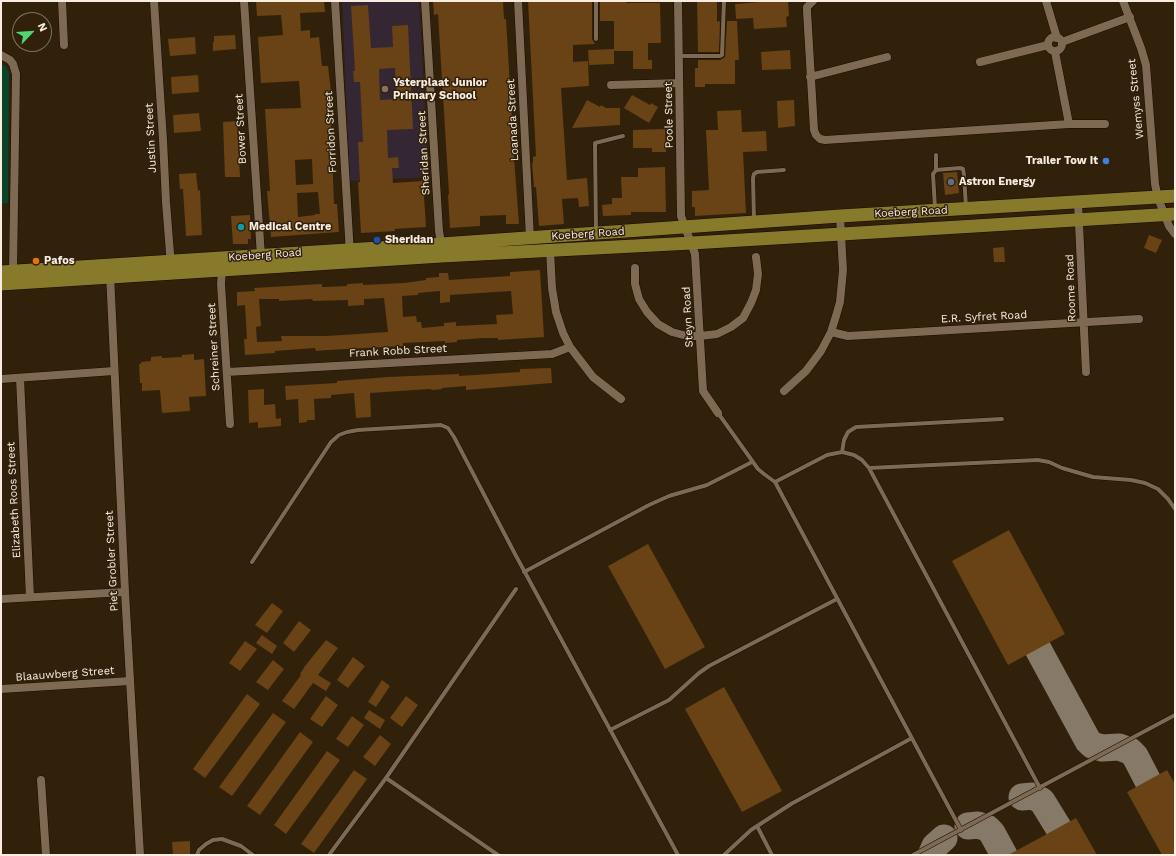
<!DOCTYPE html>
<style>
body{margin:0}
#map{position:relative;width:1176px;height:856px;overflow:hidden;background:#31210b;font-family:"Work Sans",sans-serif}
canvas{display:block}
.frame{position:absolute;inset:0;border:2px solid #f8ede0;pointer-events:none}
.north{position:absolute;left:12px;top:12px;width:40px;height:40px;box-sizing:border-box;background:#31210b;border:1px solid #817360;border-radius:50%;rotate:65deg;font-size:11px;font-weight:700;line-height:16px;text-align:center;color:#f8ede0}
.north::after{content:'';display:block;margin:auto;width:14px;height:18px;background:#4ed675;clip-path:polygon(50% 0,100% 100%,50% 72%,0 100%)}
</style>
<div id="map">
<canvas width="1176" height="856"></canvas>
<div class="frame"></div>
<div class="north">N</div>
</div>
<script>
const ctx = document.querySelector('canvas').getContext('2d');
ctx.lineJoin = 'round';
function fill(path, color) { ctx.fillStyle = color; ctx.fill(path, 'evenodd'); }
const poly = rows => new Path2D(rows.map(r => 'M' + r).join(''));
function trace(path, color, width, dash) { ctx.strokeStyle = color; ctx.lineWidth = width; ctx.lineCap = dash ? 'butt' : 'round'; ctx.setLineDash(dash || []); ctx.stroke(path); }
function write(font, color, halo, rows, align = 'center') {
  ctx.font = font + ' "Work Sans",sans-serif'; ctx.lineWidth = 3; ctx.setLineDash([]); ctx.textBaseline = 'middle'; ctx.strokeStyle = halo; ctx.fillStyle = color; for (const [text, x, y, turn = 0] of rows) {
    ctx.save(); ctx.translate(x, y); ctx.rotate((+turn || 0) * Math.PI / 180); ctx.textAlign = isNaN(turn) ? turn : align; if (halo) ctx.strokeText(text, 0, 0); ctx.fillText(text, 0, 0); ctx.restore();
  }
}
fill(poly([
 [342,1,419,1,429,177,350,181]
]), '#342633');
fill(poly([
 [1,64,5,66,9,72,8,203,1,204]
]), '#0a422a');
trace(poly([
 [1038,649,1088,741,1092,745,1102,748,1119,747,1130,751,1135,756,1148,781],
 [1022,797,1033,796,1042,801,1058,827],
 [968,826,978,825,987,828,992,833,1004,855],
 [931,855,935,846,944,838]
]), '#867967', 27);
fill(poly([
 [256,1,324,1,325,12,300,13,301,31,310,30,310,38,319,37,322,66,328,66,332,100,330,100,334,204,337,204,339,232,271,237,267,191,270,191,265,109,301,108,299,81,261,83,258,37,283,35,281,15,257,16],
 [312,159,313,184,296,185,295,160],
 [318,192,320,214,315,214,315,215,298,217,297,193],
 [433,1,503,1,504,19,506,19,515,171,519,224,506,224,506,215,480,216,480,226,450,228,448,195,449,194,438,14,434,15],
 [528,1,592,2,592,39,595,44,573,45,573,62,588,61,589,86,561,88,567,180,587,178,589,206,579,207,578,198,562,199,564,224,539,226,536,187,534,187,532,163,533,163,533,157,536,156],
 [615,1,626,1,626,3,660,3,661,43,648,43,648,60,652,60,652,69,633,69,633,51,614,51,614,21,600,21,600,2],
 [697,1,717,1,717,22,720,21,719,52,698,52],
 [773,1,788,1,789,16,786,17,787,27,754,29,753,18,736,19,735,4],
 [368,5,371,48,393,47,392,26,408,25,413,129,387,130,388,158,398,157,399,168,392,168,393,183,423,181,426,227,395,229,395,231,361,233,358,182,360,182,358,142,363,142,360,82,354,82,353,71,355,71,351,6],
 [395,68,397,99,380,100,379,69],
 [727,21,737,21,739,60,735,60,735,84,705,84,705,87,695,87,695,68,698,68,698,60,720,60,725,57],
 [235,35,236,49,213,51,213,42,214,42,214,36],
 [195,37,196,54,170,56,168,39],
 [614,49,614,64,589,65,588,50],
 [790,50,791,69,762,70,761,52],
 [198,75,199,92,172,94,171,77],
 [632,95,650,105,651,103,658,107,649,123,624,108],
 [587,100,600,107,601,105,606,108,620,108,620,125,572,128],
 [794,100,795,126,778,128,777,101],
 [741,110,742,132,766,131,767,151,743,152,746,213,695,216,695,207,692,207,692,191,709,190,706,130,718,130,717,111],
 [199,113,201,131,174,133,173,115],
 [237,121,240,177,225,177,223,122],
 [665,129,666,152,652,152,652,148,633,148,633,130],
 [665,167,666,212,631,212,631,215,603,216,602,205,612,204,612,198,622,198,621,177,638,177,638,168],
 [957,172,959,193,945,195,943,173],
 [196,173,198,191,200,190,202,235,186,236,183,189,180,189,179,174],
 [250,215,251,239,248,239,248,244,233,244,231,216],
 [1149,235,1162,240,1156,253,1144,248],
 [1004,247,1005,262,994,262,993,248],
 [540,270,544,337,498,340,498,338,484,338,457,340,457,342,445,343,445,341,403,343,403,346,328,350,316,351,315,348,275,351,275,353,245,355,244,339,247,339,245,305,237,306,237,292,255,291,254,288,322,284,322,287,325,287,347,286,347,284,363,283,363,285,404,283,426,280,426,278,439,277,439,273,448,273,449,280,510,276,510,272],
 [440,291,440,303,450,302,450,295,511,291,513,314,496,315,497,324,456,326,456,322,444,323,444,326,422,328,421,322,417,322,416,316,403,317,402,296,418,295,418,293],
 [384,298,388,332,327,336,281,336,282,341,257,342,256,327,261,326,259,299,279,299,279,301,312,299,313,301,348,300,348,306,364,305,364,299],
 [194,354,194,360,204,359,206,396,189,397,190,411,162,413,160,390,142,391,142,383,140,383,139,364,141,364,141,362,151,361,151,357,162,356,162,358,182,357,182,355],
 [551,368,552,383,466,390,466,386,442,388,442,389,433,390,429,389,370,393,371,417,356,418,354,393,331,395,331,398,314,399,315,420,307,420,307,422,299,423,298,399,286,400,285,386,337,383,337,381,388,377,459,374,459,376,520,372,520,369],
 [264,389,264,405,275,404,276,419,281,418,281,426,258,428,258,422,249,423,248,390],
 [1009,530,1065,634,1008,665,952,561],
 [648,544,705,647,665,669,608,566],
 [272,603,283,611,267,633,255,625],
 [299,621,311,630,294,652,283,643],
 [262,635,277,646,272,654,256,643],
 [326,640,338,648,318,675,331,683,326,691,313,683,294,709,282,701,301,675,300,674,305,666],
 [245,641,257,649,240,671,229,663],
 [353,657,365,666,348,688,337,680],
 [273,660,284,669,268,690,256,682],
 [382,680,390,686,376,707,368,702],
 [724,687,782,791,742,812,685,709],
 [247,694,260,704,205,778,193,769],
 [326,696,338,705,322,727,310,719],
 [406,696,418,705,402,727,390,718],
 [369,710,385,720,380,729,364,718],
 [273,713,286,722,232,796,219,787],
 [352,716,364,725,348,747,336,739],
 [300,732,313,742,260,815,247,806],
 [380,735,391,744,375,766,363,757],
 [327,751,340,760,286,834,274,825],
 [354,770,367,779,314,853,301,844],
 [1167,770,1175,784,1175,855,1162,855,1127,792],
 [1076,818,1097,855,1008,855,1036,840],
 [190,841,190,855,173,855,172,842]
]), '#694215');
const lane = poly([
 [596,1,596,39],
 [679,56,720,56,722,55,724,1],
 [936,155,936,170],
 [935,208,933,174,936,170,960,168,963,169,964,175,966,207],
 [754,220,753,178,754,174,757,172,784,170],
 [596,231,595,143,623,136],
 [718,413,758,469,764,474,775,482,961,830],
 [842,452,844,440,848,432,856,427,1002,419],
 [869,468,1038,460,1049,462,1062,468,1093,477,1131,480,1145,483,1158,489,1168,499,1175,509],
 [775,482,827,455,842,452,854,455,862,460,869,468,1040,788],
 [252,562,331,442,339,435,347,432,358,430,441,425,448,428,454,437,515,554,678,855],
 [524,572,649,505,669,496,707,485,752,462],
 [610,730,669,700,699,673,709,666,837,599],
 [386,778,498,855],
 [757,826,772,855],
 [197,855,199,850,206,844,213,840,222,839,241,846,253,855],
 [329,855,386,778,516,589],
 [724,855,751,830,791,804,912,738],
 [913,855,1175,715]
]);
const street = poly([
 [62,1,64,45],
 [154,1,163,140,166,202,171,266],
 [244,1,261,256],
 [335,1,350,254],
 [425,1,439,231,442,248],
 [518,1,530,238],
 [678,1,681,216,695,254,703,391,718,413],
 [813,1,807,7,807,11,814,130,816,135,820,139,825,140,1069,124,1055,52],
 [1046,1,1057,38],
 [1123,1,1141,48,1146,65,1155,184,1158,198,1169,226,1175,234],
 '1048 44a7 7 0 1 1 14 0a7 7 0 1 1-14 0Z',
 [1062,42,1130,17],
 [1,55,10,60,13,64,16,74,13,271],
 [980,62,1048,45],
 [810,77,887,57],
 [611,85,679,83],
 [1069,124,1105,124],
 [1078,203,1086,372],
 [550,250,552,288,556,312,563,333,570,347,593,377,621,399],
 [635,268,635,284,639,299,647,312,658,324,672,332,687,336,700,336,717,334,731,327,743,318,751,303,756,290,758,274,756,257],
 [222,270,221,284,230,424],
 [110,274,125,592,140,855],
 [831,332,848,336,1139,319],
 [227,372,552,354,570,347],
 [20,378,30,597],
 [1,379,114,371],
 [784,391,806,371,821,351,831,332,836,316,840,302,843,270,840,216],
 [1,599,125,592],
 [1,689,130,681],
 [41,780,46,855]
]);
const primary = poly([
 [1,272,441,244,840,216,1175,196],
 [1,284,442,256,692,243,1175,214]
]);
trace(lane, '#190a00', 5);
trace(street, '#190a00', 9);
trace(primary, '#190a00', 14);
trace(lane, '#7e6a53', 4);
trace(street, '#7e6a53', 8);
trace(primary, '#887a2b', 13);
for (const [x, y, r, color] of [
 [385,89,4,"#8d6e63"],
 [1106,161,4,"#3f7fe0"],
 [951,182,4,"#5c6f8a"],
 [241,227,4,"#0f9aa8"],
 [377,240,4,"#1a4fb4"],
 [36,261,4,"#e8710a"]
]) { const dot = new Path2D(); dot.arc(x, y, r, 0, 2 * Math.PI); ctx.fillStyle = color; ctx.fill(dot); trace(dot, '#31210b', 1.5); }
write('bold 11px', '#f8ede0', '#31210b', [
 ["Ysterplaat Junior",393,83],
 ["Primary School",393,96],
 ["Trailer Tow It",1098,161,"right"],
 ["Astron Energy",959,182],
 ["Medical Centre",249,227],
 ["Sheridan",385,240],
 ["Pafos",44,261]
], 'left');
write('11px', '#f8ede0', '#31210b', [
 ["Wemyss Street",1136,99,-96],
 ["Poole Street",669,115,-91],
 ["Loanada Street",513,120,-93],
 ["Bower Street",241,129,-93],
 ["Forridon Street",331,132,-93],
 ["Justin Street",151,138,-93],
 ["Sheridan Street",424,153,-93],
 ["Koeberg Road",911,212,-3],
 ["Koeberg Road",588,234,-4],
 ["Koeberg Road",265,255,-4],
 ["Roome Road",1071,288,-92],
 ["Steyn Road",688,317,-93],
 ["E.R. Syfret Road",984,317,-3],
 ["Schreiner Street",214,347,-93],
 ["Frank Robb Street",398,351,-3],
 ["Elizabeth Roos Street",14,500,-93],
 ["Piet Grobler Street",112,561,-93],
 ["Blaauwberg Street",65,674,-4]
]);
</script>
